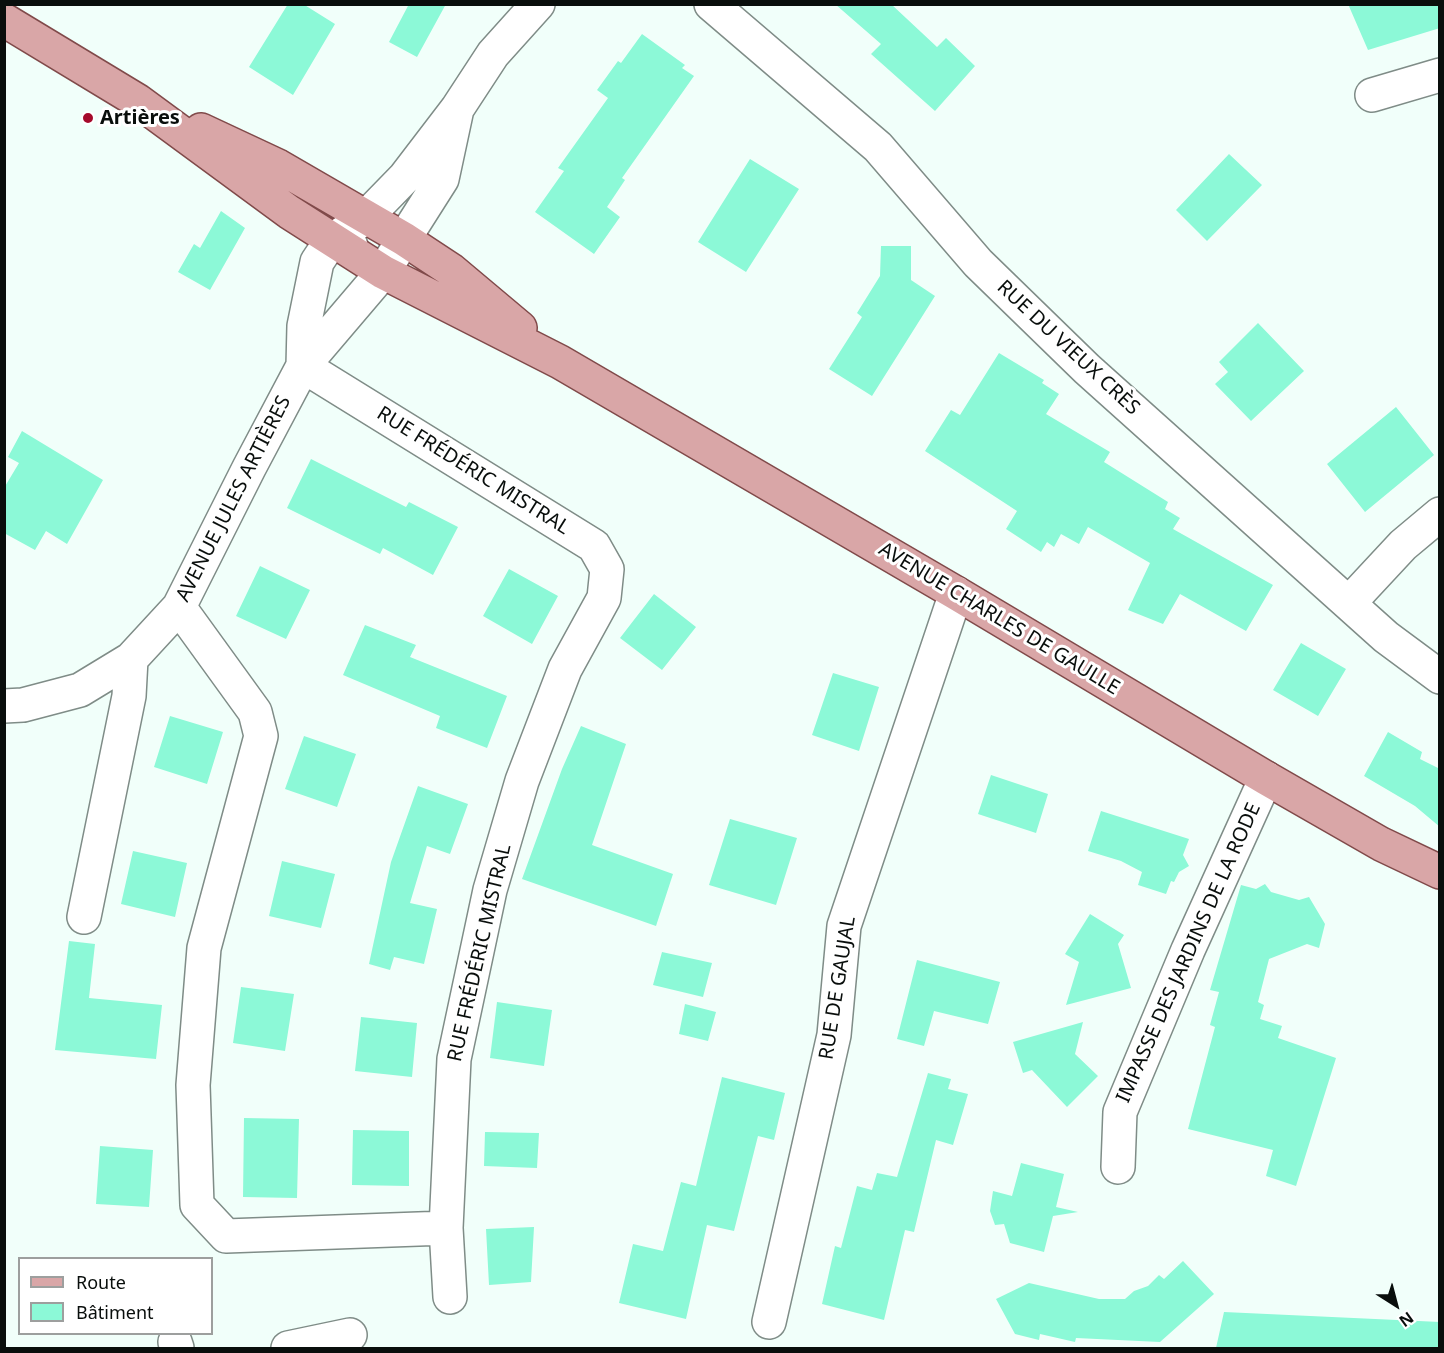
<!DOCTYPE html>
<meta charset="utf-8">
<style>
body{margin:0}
#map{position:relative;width:1444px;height:1353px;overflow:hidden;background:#f1fffa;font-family:"Noto Sans",sans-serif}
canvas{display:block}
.frame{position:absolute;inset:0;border:6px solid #090e0c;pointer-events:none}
.legend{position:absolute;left:18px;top:1257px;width:195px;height:78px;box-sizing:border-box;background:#fff;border:2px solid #9d9f9e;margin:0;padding:8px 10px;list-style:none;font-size:18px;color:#090e0c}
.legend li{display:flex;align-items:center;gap:12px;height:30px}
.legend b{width:30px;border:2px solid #9d9f9e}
.north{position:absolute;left:1366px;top:1275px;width:60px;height:60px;-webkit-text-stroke:4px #fff;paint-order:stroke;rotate:144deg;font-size:16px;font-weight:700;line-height:24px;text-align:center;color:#090e0c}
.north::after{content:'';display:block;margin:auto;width:21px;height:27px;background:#090e0c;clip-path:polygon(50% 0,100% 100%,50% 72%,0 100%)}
</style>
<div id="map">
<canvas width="1444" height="1353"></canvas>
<div class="frame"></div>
<ul class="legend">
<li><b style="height:8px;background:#d9a6a7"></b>Route</li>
<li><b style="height:16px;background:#8cf9d7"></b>Bâtiment</li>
</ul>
<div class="north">N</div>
</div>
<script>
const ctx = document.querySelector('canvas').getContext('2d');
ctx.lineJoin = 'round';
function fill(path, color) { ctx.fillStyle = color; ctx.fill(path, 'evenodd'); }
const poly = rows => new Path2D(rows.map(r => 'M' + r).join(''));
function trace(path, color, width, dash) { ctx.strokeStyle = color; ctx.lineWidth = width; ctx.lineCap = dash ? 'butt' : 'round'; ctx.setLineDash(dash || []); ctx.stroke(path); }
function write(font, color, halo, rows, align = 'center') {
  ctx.font = font + ' "Noto Sans",sans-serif'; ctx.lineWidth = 6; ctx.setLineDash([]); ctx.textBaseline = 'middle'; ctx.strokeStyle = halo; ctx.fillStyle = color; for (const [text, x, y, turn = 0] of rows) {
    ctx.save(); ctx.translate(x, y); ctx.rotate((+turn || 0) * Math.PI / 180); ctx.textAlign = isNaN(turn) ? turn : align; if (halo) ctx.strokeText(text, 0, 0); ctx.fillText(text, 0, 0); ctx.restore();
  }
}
fill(poly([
 [288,4,303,4,335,24,293,95,249,67],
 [409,4,446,4,417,57,389,42],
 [835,4,891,4,937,47,946,38,975,66,935,111,871,54,881,44],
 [1348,4,1440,4,1440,28,1368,50],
 [642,34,685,65,682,68,694,76,622,178,625,180,607,207,620,217,594,254,535,212,564,171,558,168,608,98,597,90,618,61,621,63],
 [1229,154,1262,185,1207,241,1176,210],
 [750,159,799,189,746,272,698,242],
 [221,211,245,228,210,290,178,272,194,244,200,248],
 [881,246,911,246,911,280,935,296,872,396,829,369,862,317,857,313,880,276],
 [1258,323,1304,371,1251,421,1215,384,1228,372,1219,362],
 [999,353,1044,380,1042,383,1059,394,1046,414,1110,452,1104,462,1168,502,1165,509,1180,518,1173,529,1273,585,1246,631,1180,594,1163,624,1128,610,1150,563,1088,527,1079,544,1061,534,1054,547,1047,542,1041,552,1006,529,1017,511,925,451,951,410,960,415],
 [1396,407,1434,455,1365,512,1327,464],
 [22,431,103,480,67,544,46,531,35,550,4,533,4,488,19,463,8,457],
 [311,459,406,507,409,502,458,527,433,575,383,548,380,554,287,508],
 [260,566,310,590,286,639,236,616],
 [509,569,558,596,532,644,483,616],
 [654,594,696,627,662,670,620,638],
 [365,625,416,645,410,657,507,696,487,748,436,728,440,716,343,675],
 [1301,643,1346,669,1318,716,1273,690],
 [833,673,879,687,859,751,812,735],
 [170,716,223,732,207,784,154,767],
 [581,726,626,744,592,845,673,874,656,926,522,879,562,769],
 [1388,732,1422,752,1420,759,1440,769,1440,827,1415,806,1364,776],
 [304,736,356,754,337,807,285,789],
 [991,775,1048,794,1036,833,978,814],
 [418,786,468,804,450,854,427,846,410,903,437,909,424,964,394,957,390,970,369,964,391,862],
 [1101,811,1189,839,1183,855,1189,866,1179,872,1174,882,1171,881,1166,894,1138,885,1142,872,1121,861,1088,851],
 [730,819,797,838,776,905,709,885],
 [133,851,187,863,175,917,121,904],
 [282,861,335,874,321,928,269,916],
 [1265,884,1271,892,1299,900,1309,897,1325,924,1319,948,1307,944,1269,959,1258,1002,1264,1005,1260,1019,1282,1026,1278,1038,1336,1058,1296,1186,1266,1176,1273,1150,1188,1129,1215,1027,1210,1025,1219,992,1210,990,1241,885,1256,889],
 [1090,914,1124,935,1118,944,1131,988,1066,1005,1079,962,1065,954],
 [69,941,95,944,89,998,162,1005,156,1059,55,1050],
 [662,952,712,963,703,997,653,985],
 [917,960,1000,982,988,1024,934,1011,924,1046,897,1039],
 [241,987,294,994,285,1051,233,1043],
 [497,1002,552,1010,544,1066,490,1058],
 [685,1004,716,1012,708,1041,679,1034],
 [361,1017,417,1023,412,1077,355,1071],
 [1083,1022,1075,1054,1098,1076,1067,1107,1032,1070,1023,1073,1013,1042],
 [928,1073,951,1079,948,1089,968,1094,953,1145,936,1140,914,1232,905,1230,884,1320,822,1304,835,1246,841,1248,857,1186,872,1190,877,1173,897,1177],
 [722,1077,785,1093,774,1140,758,1136,734,1231,707,1225,686,1319,619,1303,633,1244,663,1251,681,1182,696,1186],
 [244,1118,299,1119,297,1198,243,1197],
 [353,1130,409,1131,409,1186,352,1185],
 [485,1132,539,1133,537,1168,484,1166],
 [100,1146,153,1150,149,1207,96,1204],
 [1021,1163,1064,1174,1056,1207,1078,1212,1053,1216,1044,1252,1010,1243,1004,1224,995,1225,990,1211,993,1191,1012,1196],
 [534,1227,531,1282,489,1285,486,1229],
 [1183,1261,1214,1294,1160,1342,1076,1338,1075,1342,1040,1334,1039,1340,1015,1334,996,1299,1029,1283,1099,1299,1125,1299,1134,1291,1148,1286,1159,1275,1164,1279],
 [1224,1312,1440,1322,1440,1348,1216,1348]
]), '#8cf9d7');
const minor = poly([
 [711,4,878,147,978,263,1087,369,1386,637,1440,677],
 [1372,95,1440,75],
 [331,241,366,217,405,177,457,109,493,54,538,4],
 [303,366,304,326,317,262,331,241,351,246],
 [1349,603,1403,545,1440,514],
 [179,607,255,712,261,736,204,948,193,1085,197,1205,226,1236,446,1228,454,1059,490,890,522,781,565,669,604,598,607,569,594,546,303,366],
 [4,706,23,705,80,690,131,659,179,607,249,468,303,366,383,272,442,179,457,109],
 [84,917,129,696,131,659],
 [1118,1167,1120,1112,1188,950,1266,778],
 [446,1228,450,1297],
 [769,1322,834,1035,844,926,956,593],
 [175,1342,177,1348],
 [288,1348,350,1335]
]);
const major = poly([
 [4,20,138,101,289,212,383,272,560,362,956,593,1266,778,1381,844,1440,872],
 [201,130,278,166,404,239,451,270,520,328]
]);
trace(minor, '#7f8c87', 36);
trace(major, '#804a4a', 36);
trace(minor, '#fff', 33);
trace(major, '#d9a6a7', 33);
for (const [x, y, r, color] of [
 [88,118,6,"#a50a2b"]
]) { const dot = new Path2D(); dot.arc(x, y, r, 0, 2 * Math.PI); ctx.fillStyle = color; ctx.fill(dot); trace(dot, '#fff', 2); }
write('bold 20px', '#090e0c', '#fff', [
 ["Artières",100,118]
], 'left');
write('20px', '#090e0c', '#fff', [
 ["RUE DU VIEUX CRÈS",1068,348,43],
 ["RUE FRÉDÉRIC MISTRAL",473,471,32],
 ["AVENUE JULES ARTIÈRES",234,499,-63],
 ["AVENUE CHARLES DE GAULLE",999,619,31],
 ["RUE FRÉDÉRIC MISTRAL",480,953,-77],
 ["IMPASSE DES JARDINS DE LA RODE",1189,953,-66],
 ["RUE DE GAUJAL",838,988,-81]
]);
</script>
